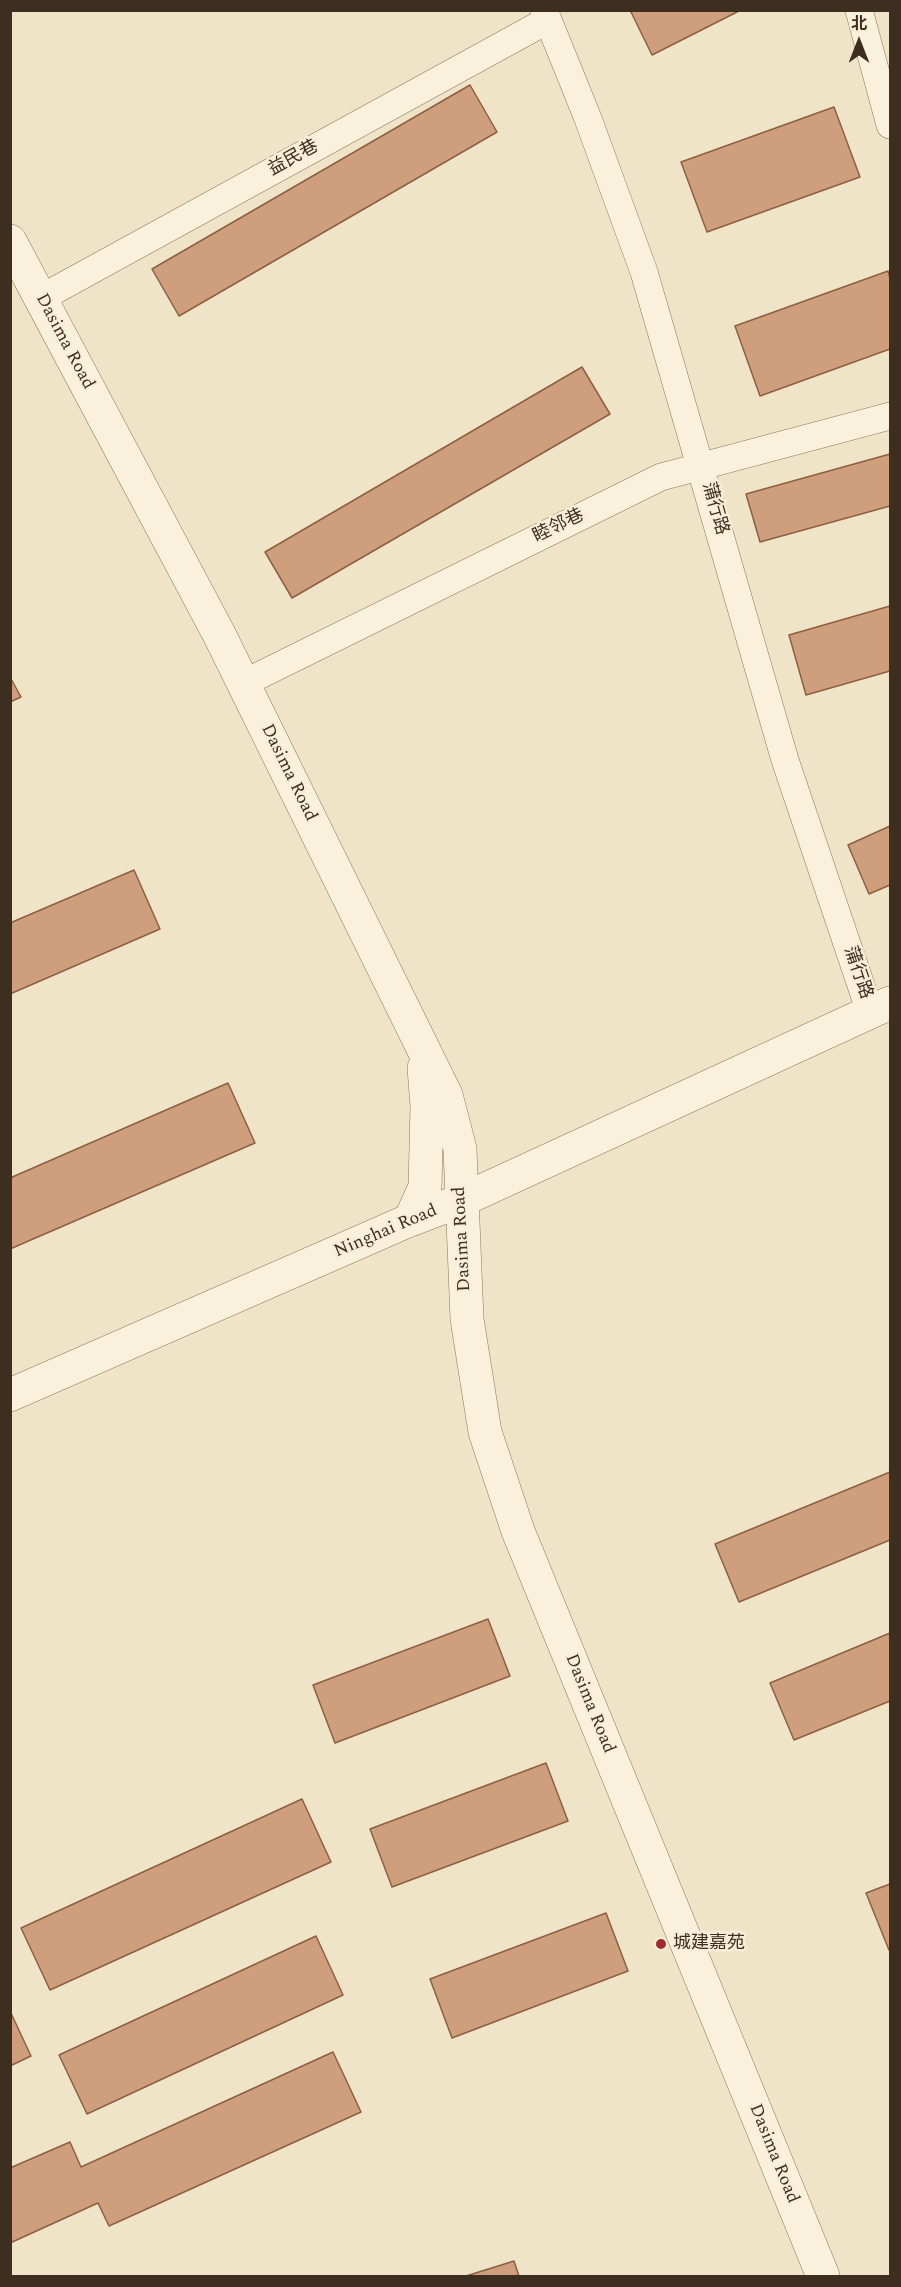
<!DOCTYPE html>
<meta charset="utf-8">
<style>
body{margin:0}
#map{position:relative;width:901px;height:2287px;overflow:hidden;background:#f0e4c8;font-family:Spectral,"Noto Sans SC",serif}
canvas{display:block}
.frame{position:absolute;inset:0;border:12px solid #3d2e20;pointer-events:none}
.north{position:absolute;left:829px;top:12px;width:60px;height:60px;-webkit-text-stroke:4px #f7eed8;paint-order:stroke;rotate:0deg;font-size:16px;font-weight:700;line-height:24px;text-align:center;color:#3d2e20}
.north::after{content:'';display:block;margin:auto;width:21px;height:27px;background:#3d2e20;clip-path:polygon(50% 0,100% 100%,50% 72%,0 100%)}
</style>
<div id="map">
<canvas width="901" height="2287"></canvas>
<div class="frame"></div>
<div class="north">北</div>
</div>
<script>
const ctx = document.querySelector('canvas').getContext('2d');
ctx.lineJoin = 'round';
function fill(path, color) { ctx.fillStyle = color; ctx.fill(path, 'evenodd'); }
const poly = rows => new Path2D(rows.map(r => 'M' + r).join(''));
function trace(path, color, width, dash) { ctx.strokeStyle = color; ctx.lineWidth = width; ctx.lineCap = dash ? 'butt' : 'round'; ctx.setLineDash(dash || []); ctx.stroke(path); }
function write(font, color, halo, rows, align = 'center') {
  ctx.font = font + ' Spectral,"Noto Sans SC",serif'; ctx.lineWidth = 5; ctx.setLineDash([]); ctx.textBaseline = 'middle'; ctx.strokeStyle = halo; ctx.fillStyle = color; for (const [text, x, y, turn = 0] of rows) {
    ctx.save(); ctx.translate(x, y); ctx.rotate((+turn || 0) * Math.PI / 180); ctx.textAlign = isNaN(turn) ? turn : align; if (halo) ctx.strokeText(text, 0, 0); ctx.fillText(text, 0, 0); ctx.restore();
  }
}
const building = poly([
 [630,10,741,10,652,55,630,10],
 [470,85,497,132,179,316,152,269,470,85],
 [834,107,860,177,707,232,681,162,834,107],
 [888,271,890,278,890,349,760,396,735,326,888,271],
 [582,367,610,414,292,598,265,552,582,367],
 [890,454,890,506,760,542,746,494,890,454],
 [890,606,890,671,806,695,789,635,890,606],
 [10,677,21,697,10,702,10,677],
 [890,826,890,885,869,894,848,845,890,826],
 [134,870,160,929,10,994,10,923,134,870],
 [228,1083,255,1143,10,1249,10,1178,228,1083],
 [890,1472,890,1540,739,1602,715,1544,890,1472],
 [488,1619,510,1676,335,1743,313,1685,488,1619],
 [890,1633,890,1701,794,1740,770,1683,890,1633],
 [546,1763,568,1821,392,1887,370,1829,546,1763],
 [302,1799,331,1862,50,1990,21,1928,302,1799],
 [890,1884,890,1949,889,1950,866,1893,890,1884],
 [606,1913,628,1971,452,2038,430,1979,606,1913],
 [316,1936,343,1995,87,2114,59,2055,316,1936],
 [10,2011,31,2056,10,2066,10,2011],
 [333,2052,361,2112,109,2226,98,2203,10,2243,10,2168,70,2142,81,2167,333,2052],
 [514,2261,519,2276,466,2276,514,2261]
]);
fill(building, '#cf9f7d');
trace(building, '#8d5f41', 1.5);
const minor = poly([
 [544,10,587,116,644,272,785,760,870,1012],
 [859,10,890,125],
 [41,298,548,20],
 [244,683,661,477,890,416]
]);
const tertiary = poly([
 [10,241,220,636,446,1095,460,1149,467,1319,485,1432,518,1531,823,2276],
 [410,1220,425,1187,427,1106,424,1068],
 [10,1395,410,1220,460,1201,890,1003]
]);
trace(minor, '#8d765c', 28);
trace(tertiary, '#8d765c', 34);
trace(minor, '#faf1dc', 27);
trace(tertiary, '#faf1dc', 33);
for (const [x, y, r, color] of [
 [661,1944,6,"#9e2a2b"]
]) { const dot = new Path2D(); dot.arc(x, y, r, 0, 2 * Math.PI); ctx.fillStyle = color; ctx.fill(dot); trace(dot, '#f7eed8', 2); }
write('18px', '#3d2e20', '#f7eed8', [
 ["益民巷",294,159,-29],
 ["Dasima Road",64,342,62],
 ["蒲行路",714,509,74],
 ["睦邻巷",559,527,-26],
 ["Dasima Road",288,773,64],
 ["蒲行路",857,973,71],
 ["Ninghai Road",386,1232,-23],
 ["Dasima Road",463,1239,-93],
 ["Dasima Road",589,1704,68],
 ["Dasima Road",773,2154,68]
]);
write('18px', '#3d2e20', '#f7eed8', [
 ["城建嘉苑",673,1944]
], 'left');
</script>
